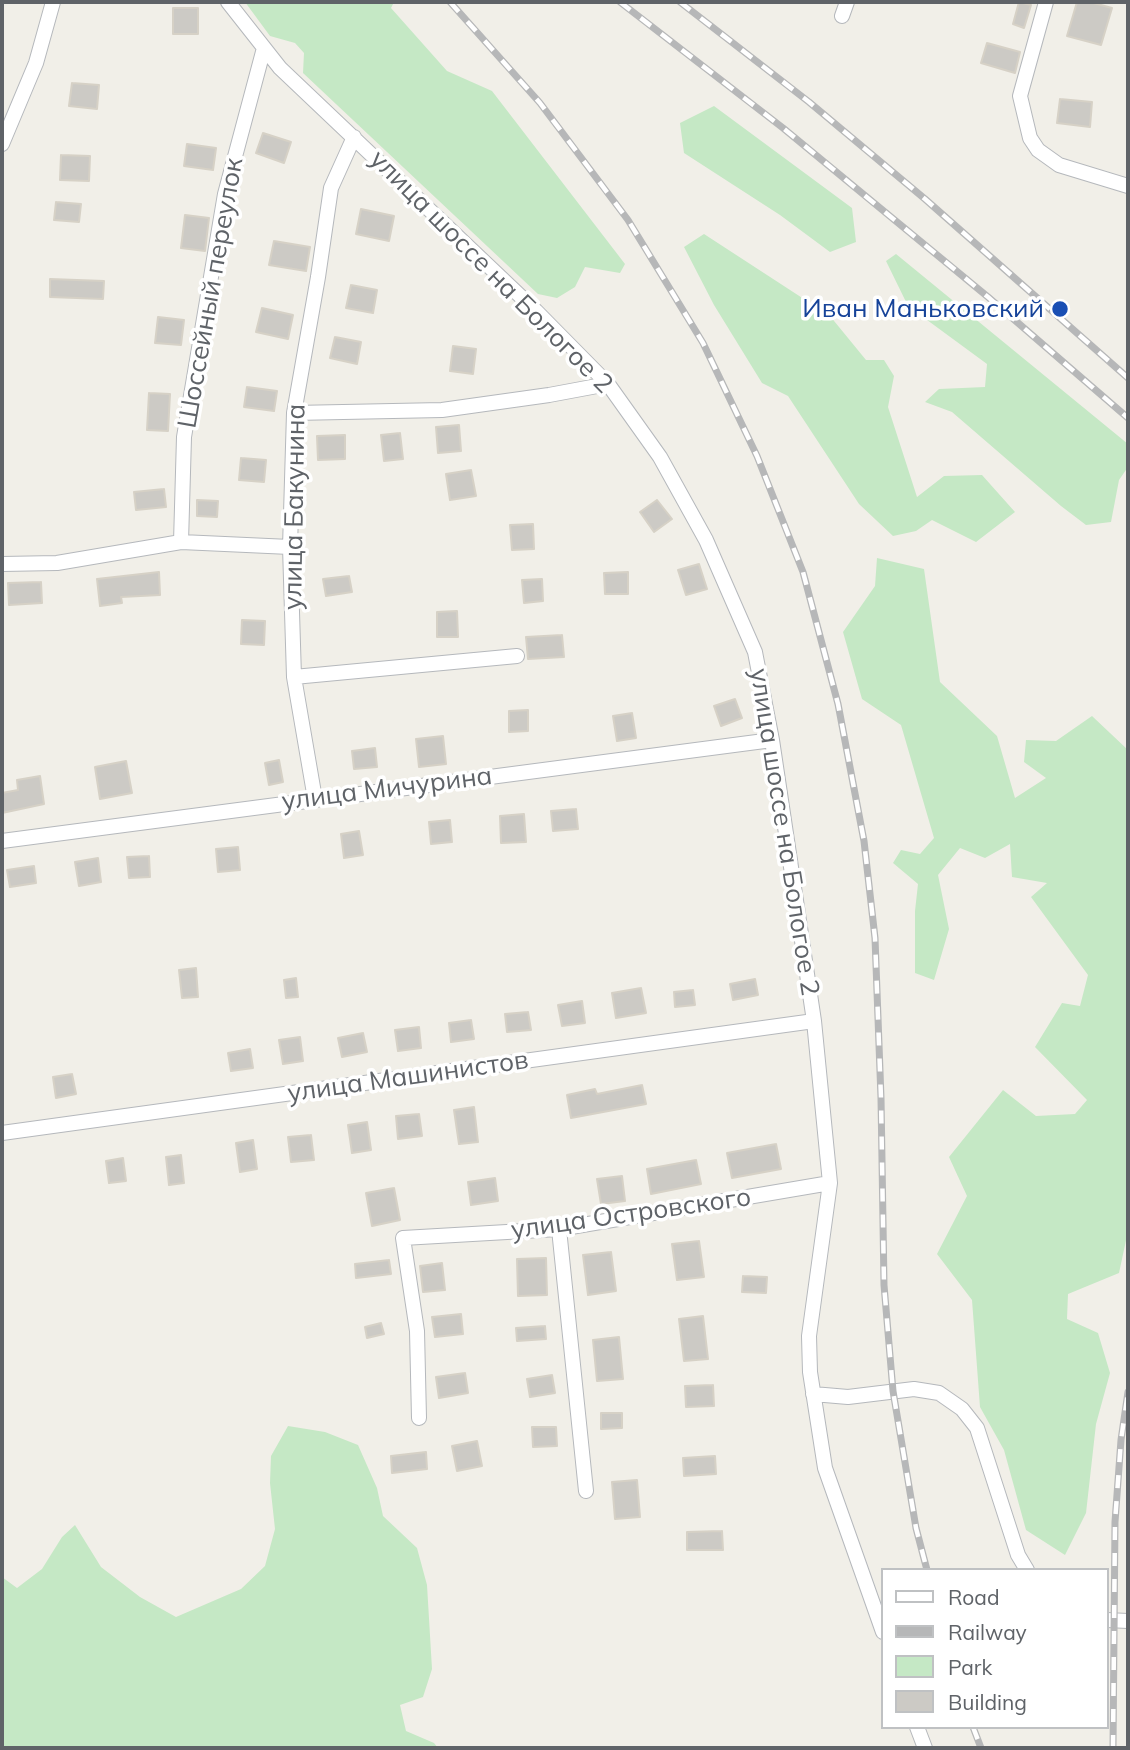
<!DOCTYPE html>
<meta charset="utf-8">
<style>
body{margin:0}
#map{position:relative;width:1130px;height:1750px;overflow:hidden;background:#f1efe8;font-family:Mulish,sans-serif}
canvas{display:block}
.frame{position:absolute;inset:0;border:4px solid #5f6368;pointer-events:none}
.legend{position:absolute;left:881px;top:1568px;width:228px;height:161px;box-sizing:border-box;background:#fff;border:2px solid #bfc1c3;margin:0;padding:9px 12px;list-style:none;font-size:21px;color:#5f6368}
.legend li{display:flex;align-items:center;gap:14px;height:35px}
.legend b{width:35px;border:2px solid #bfc1c3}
</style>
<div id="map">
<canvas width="1130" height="1750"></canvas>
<div class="frame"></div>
<ul class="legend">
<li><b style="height:9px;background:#fff"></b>Road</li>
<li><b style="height:9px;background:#b6b7b8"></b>Railway</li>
<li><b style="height:19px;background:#c5e8c5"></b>Park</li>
<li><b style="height:19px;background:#cccac5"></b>Building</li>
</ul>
</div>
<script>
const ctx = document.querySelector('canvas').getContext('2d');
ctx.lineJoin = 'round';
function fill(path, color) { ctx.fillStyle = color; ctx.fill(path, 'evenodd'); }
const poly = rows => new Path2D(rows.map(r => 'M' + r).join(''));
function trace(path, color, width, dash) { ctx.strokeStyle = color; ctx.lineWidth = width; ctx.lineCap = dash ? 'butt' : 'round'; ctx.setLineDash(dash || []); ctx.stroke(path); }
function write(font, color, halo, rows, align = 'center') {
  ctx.font = font + ' Mulish,sans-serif'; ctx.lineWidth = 7; ctx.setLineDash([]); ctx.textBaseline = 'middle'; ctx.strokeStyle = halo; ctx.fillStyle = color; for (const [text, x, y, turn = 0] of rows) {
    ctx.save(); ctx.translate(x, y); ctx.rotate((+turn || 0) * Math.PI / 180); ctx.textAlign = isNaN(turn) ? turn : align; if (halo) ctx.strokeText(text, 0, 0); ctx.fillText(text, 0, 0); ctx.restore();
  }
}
fill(poly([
 [245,2,394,2,391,8,447,71,492,91,625,264,620,273,585,267,575,287,557,298,538,294,303,73,304,53,295,43,270,36],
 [714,106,852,208,856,242,830,252,780,215,684,153,680,123],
 [704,234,830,316,866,360,884,360,894,376,888,407,917,497,944,476,982,475,1015,512,976,542,932,520,916,531,893,536,859,504,788,396,762,383,714,305,684,247],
 [896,254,1128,444,1128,467,1119,480,1111,522,1086,525,1061,506,952,412,925,402,939,389,985,387,987,364,908,306,886,261],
 [877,558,924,569,940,682,997,736,1015,798,1046,778,1024,762,1026,740,1056,741,1092,716,1128,750,1128,1231,1119,1273,1068,1294,1067,1319,1098,1333,1110,1373,1096,1424,1086,1513,1065,1555,1026,1530,1004,1450,980,1407,972,1300,937,1254,967,1196,949,1157,1003,1090,1036,1116,1075,1114,1087,1100,1035,1047,1062,1003,1080,1006,1088,975,1031,897,1047,883,1012,877,1010,844,985,858,960,848,938,875,949,929,934,980,915,973,915,911,918,884,893,863,901,850,920,854,934,838,901,725,862,699,843,632,875,586],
 [288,1426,325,1432,358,1445,377,1488,383,1516,417,1548,427,1585,432,1669,423,1697,400,1705,406,1731,434,1743,438,1748,2,1748,2,1577,17,1588,42,1569,62,1537,75,1525,101,1567,140,1597,176,1617,241,1589,265,1566,275,1529,270,1483,271,1456]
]), '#c5e8c5');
const building = poly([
 [1019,2,1031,5,1024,28,1013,24,1019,2],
 [1077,2,1090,2,1112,8,1101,45,1067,36,1077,2],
 [173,8,198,8,198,34,173,34,173,8],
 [987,43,1020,52,1015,73,981,63,987,43],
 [72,83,99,85,97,109,69,106,72,83],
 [1060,99,1092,102,1090,127,1057,123,1060,99],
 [263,133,291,142,284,163,256,153,263,133],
 [187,144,216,148,213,170,184,166,187,144],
 [61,155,90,156,89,181,60,180,61,155],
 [56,202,81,204,79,222,54,220,56,202],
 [361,209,394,216,389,241,356,234,361,209],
 [185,215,209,218,205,251,181,248,185,215],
 [274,241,310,247,306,271,269,265,274,241],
 [50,279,104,281,103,299,50,297,50,279],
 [351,285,377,290,373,313,346,308,351,285],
 [262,308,293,315,288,339,256,332,262,308],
 [158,317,184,320,181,345,155,343,158,317],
 [335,337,361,342,357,364,330,358,335,337],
 [453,346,476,349,473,374,450,371,453,346],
 [247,387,277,391,274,411,244,407,247,387],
 [149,393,170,394,168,431,147,430,149,393],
 [459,425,461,451,438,453,436,427,459,425],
 [400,433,403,459,384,461,381,435,400,433],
 [345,435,345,459,318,460,317,436,345,435],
 [241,458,266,460,264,482,239,480,241,458],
 [471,470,476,496,450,500,446,474,471,470],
 [164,489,166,507,136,510,134,492,164,489],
 [197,500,218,501,217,517,197,516,197,500],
 [657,500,672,519,654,532,640,512,657,500],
 [533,524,534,549,512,550,510,525,533,524],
 [699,564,707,589,686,595,678,570,699,564],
 [159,572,160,595,121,597,122,603,100,606,97,579,159,572],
 [628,572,628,594,605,594,604,573,628,572],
 [349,576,352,592,326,596,323,579,349,576],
 [542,579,543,601,524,603,522,580,542,579],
 [41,582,42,603,9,605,8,583,41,582],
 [457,611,458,637,437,637,437,612,457,611],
 [242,620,265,621,264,645,241,644,242,620],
 [562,635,564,657,528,659,526,637,562,635],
 [735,699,742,718,721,726,714,706,735,699],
 [528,710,528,731,509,732,509,711,528,710],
 [632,713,636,738,617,741,613,716,632,713],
 [443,736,446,764,419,767,416,739,443,736],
 [375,748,377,767,354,769,352,751,375,748],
 [279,760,283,782,269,785,265,763,279,760],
 [126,761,132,793,100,799,95,767,126,761],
 [40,776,44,804,2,813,2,793,18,790,17,780,40,776],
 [576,809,578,829,553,831,551,811,576,809],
 [524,814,526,842,501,843,500,816,524,814],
 [450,820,452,842,431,844,429,822,450,820],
 [359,831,363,855,344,858,341,834,359,831],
 [238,847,240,870,218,872,216,849,238,847],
 [149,856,150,877,129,878,127,857,149,856],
 [98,858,101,882,79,886,75,862,98,858],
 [34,866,36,883,10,887,7,870,34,866],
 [196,968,198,997,182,998,179,970,196,968],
 [296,978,298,997,286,998,284,980,296,978],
 [755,979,758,995,733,1000,730,984,755,979],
 [641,988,646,1013,616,1018,612,993,641,988],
 [693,990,695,1005,675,1007,674,992,693,990],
 [582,1001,585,1023,562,1026,558,1005,582,1001],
 [528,1012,531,1030,507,1032,505,1014,528,1012],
 [471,1020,474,1039,451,1042,449,1023,471,1020],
 [419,1027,421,1048,398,1051,395,1030,419,1027],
 [363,1033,367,1052,342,1057,338,1038,363,1033],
 [300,1037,303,1061,283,1064,279,1040,300,1037],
 [250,1049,253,1068,231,1071,228,1053,250,1049],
 [72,1074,76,1094,56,1098,53,1077,72,1074],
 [642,1085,646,1104,571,1118,567,1095,595,1089,597,1094,642,1085],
 [474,1107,478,1142,459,1144,454,1110,474,1107],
 [419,1114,422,1136,398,1139,396,1116,419,1114],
 [367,1122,371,1150,352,1153,348,1125,367,1122],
 [311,1135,314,1160,291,1162,288,1137,311,1135],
 [253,1140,257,1169,240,1172,236,1143,253,1140],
 [776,1144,781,1169,732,1178,727,1153,776,1144],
 [181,1155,184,1183,169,1185,166,1157,181,1155],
 [123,1158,126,1181,109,1183,106,1161,123,1158],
 [696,1160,701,1184,651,1194,647,1169,696,1160],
 [622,1176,625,1201,601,1204,597,1179,622,1176],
 [495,1178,498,1201,471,1205,468,1182,495,1178],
 [394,1188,400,1220,372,1226,366,1193,394,1188],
 [699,1241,704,1277,677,1280,672,1244,699,1241],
 [611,1252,616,1291,588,1295,583,1255,611,1252],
 [546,1258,547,1295,518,1296,517,1259,546,1258],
 [389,1260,391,1274,356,1278,355,1264,389,1260],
 [442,1263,445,1290,423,1292,420,1266,442,1263],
 [743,1276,767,1277,766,1293,742,1292,743,1276],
 [461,1314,463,1334,435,1337,432,1317,461,1314],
 [703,1316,708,1359,684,1361,679,1319,703,1316],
 [381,1323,384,1334,367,1338,365,1327,381,1323],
 [545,1326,546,1339,517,1341,516,1328,545,1326],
 [619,1337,623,1379,597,1381,593,1340,619,1337],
 [465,1373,468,1393,439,1398,436,1377,465,1373],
 [552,1375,555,1393,530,1397,527,1379,552,1375],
 [713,1385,714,1406,686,1407,685,1386,713,1385],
 [601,1413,622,1413,622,1428,601,1429,601,1413],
 [532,1427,556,1427,557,1446,533,1447,532,1427],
 [477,1441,482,1466,457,1471,452,1446,477,1441],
 [426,1452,427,1469,392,1473,391,1456,426,1452],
 [715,1456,716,1474,684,1476,683,1458,715,1456],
 [637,1480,640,1517,615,1519,612,1482,637,1480],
 [722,1531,723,1550,687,1550,687,1532,722,1531]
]);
fill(building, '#cccac5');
trace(building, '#d6d1c6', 2);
const minor = poly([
 [228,2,280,68,536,311,608,384,660,457,706,540,755,652,772,740,814,1021,830,1183,809,1336,810,1372,825,1468,883,1632],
 [1046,2,1020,96,1030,138,1038,150,1059,165,1128,186],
 [842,16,847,2],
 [2,144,36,63,53,2],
 [294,413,442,410,549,395,608,384],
 [181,542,184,437,225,194,264,48],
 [2,564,57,563,181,542,290,547],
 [294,677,517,656],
 [315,799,294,677,290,547,294,413,318,277,331,188,354,137],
 [2,841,772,740],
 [2,1133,814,1021],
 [559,1229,586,1491],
 [813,1394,848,1397,914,1389,939,1393,962,1409,977,1428,1018,1555,1027,1570],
 [419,1418,417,1331,403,1238,559,1229,830,1183],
 [1107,1620,1128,1621],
 [917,1727,925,1748]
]);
trace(minor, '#b5b8bc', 16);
trace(minor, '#fff', 14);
const rail = poly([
 [450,2,540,103,628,220,703,343,757,456,803,572,838,704,864,841,875,938,881,1098,884,1285,893,1391,916,1528,927,1570],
 [620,2,783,128,988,297,1128,418],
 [680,2,809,102,925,199,1128,378],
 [973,1727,981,1748],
 [1113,1748,1115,1522,1121,1440,1128,1392]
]);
trace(rail, '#b6b7b8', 7);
trace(rail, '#fff', 4.5, [13]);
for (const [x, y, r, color] of [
 [1060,309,9,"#1a4fb4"]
]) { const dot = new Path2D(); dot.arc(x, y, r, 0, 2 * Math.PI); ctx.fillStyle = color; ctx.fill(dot); trace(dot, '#fff', 2.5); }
write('26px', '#5f6368', '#fff', [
 ["улица шоссе на Бологое 2",491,272,45],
 ["Шоссейный переулок",211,293,-80],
 ["улица Бакунина",295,507,-89],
 ["улица Мичурина",387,789,-7],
 ["улица шоссе на Бологое 2",784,832,81],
 ["улица Машинистов",408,1077,-8],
 ["улица Островского",631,1214,-8]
]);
write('26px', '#164399', '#fff', [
 ["Иван Маньковский",1044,309]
], 'right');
</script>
